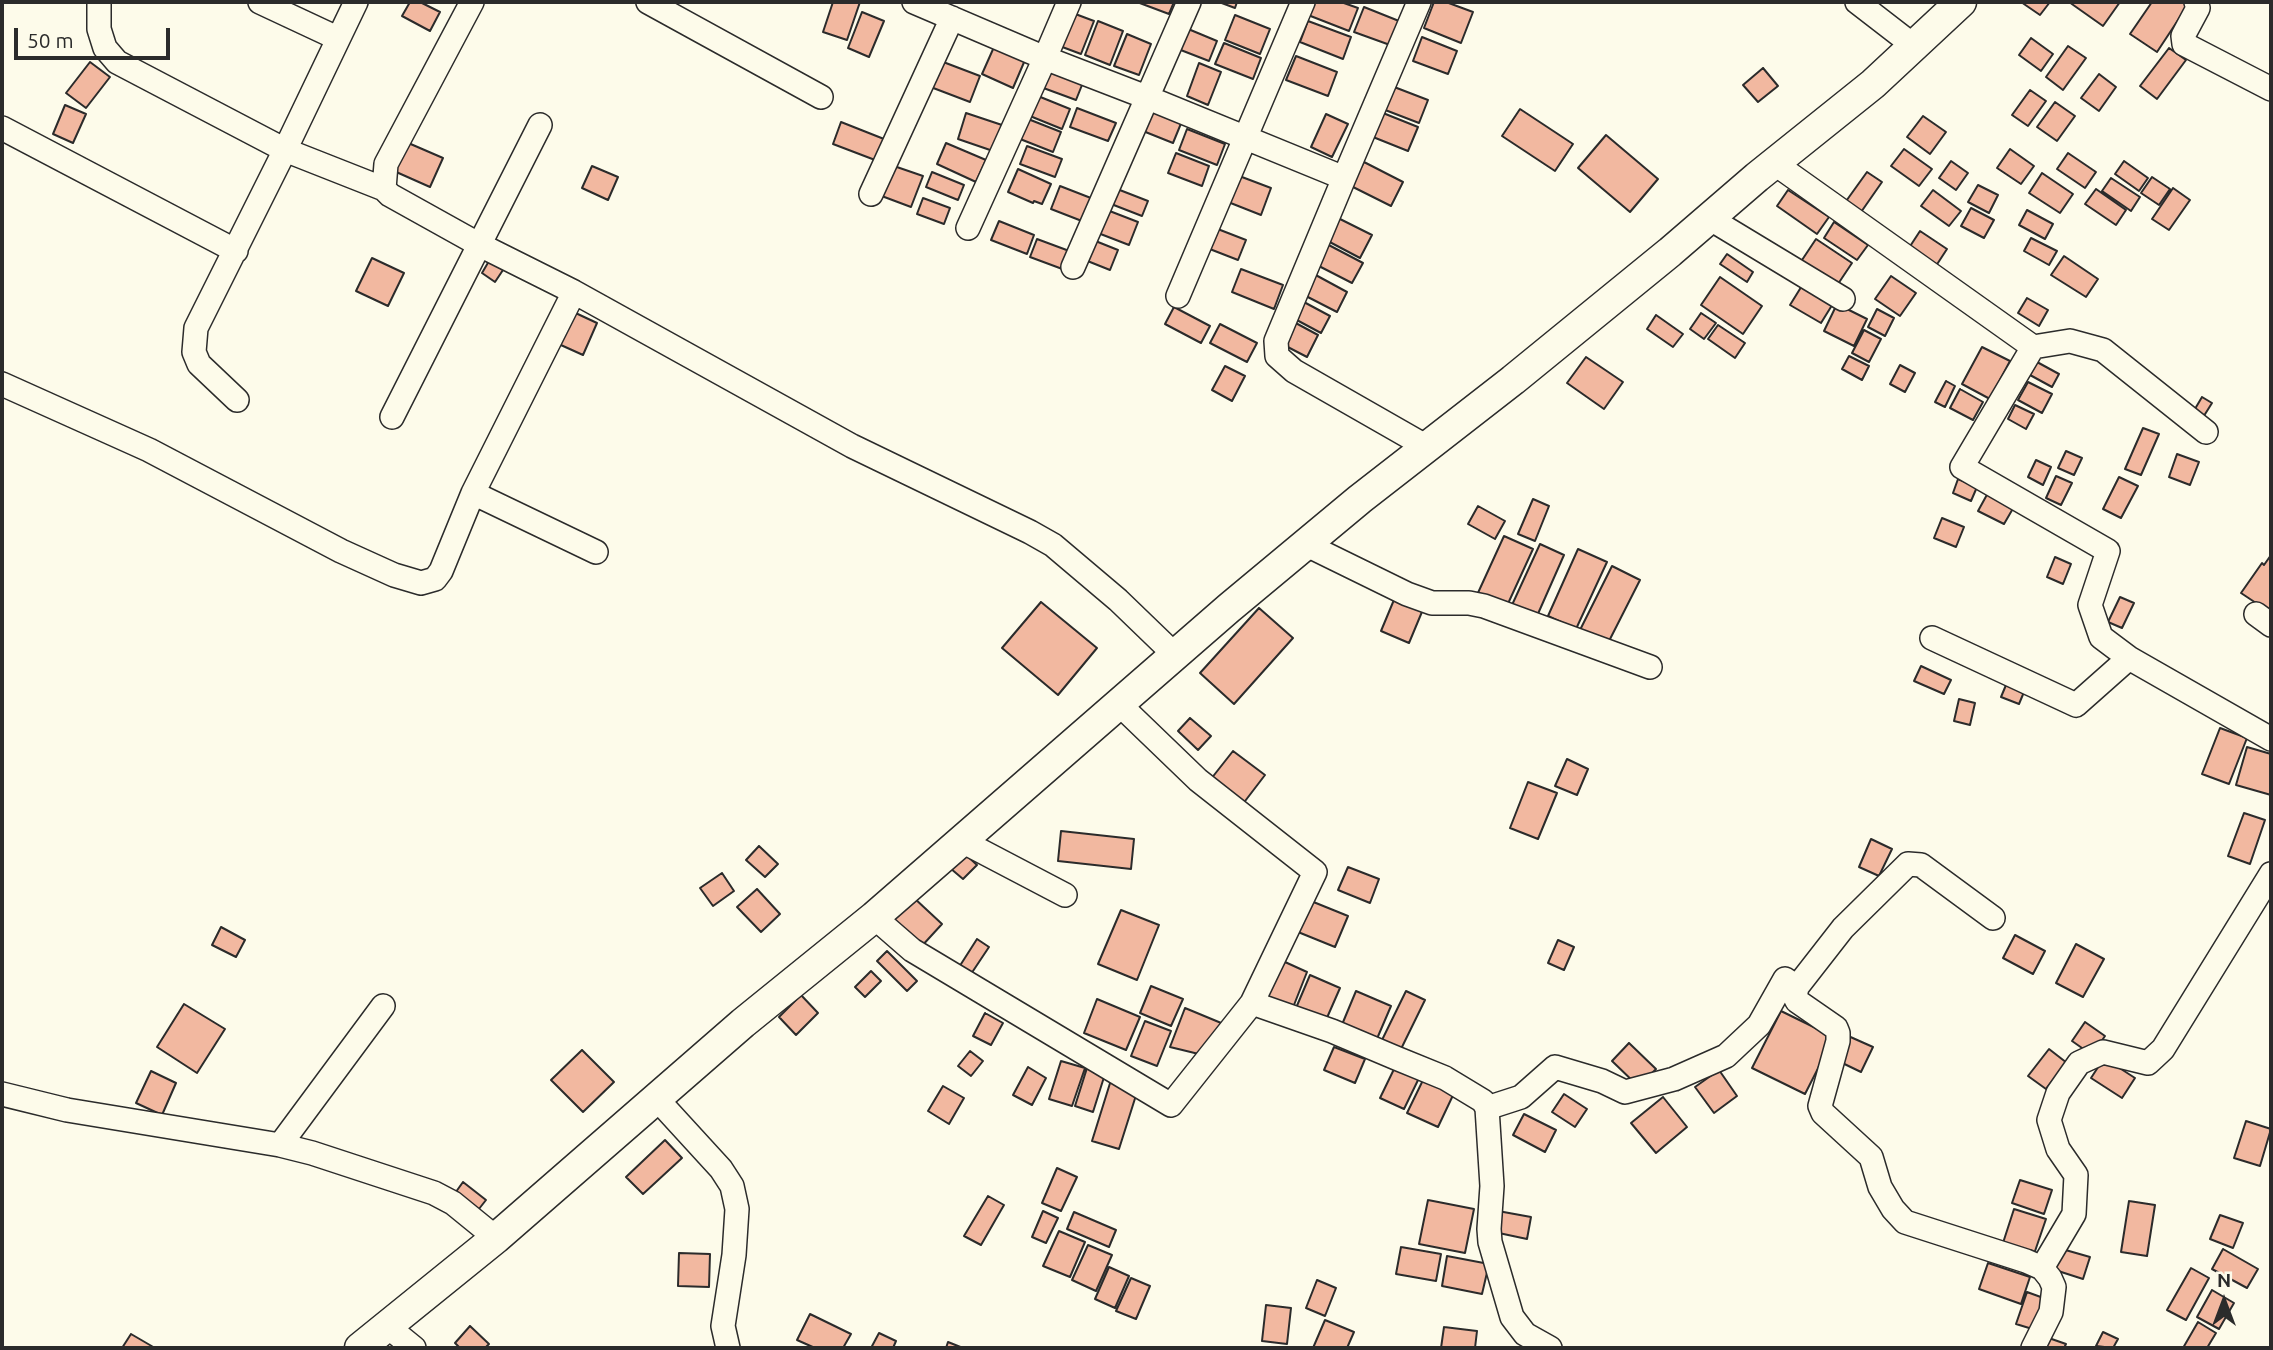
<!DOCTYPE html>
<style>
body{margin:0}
#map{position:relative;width:2273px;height:1350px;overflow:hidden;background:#fdfbea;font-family:Ubuntu,sans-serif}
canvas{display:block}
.frame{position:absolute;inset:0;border:4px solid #2b2b2b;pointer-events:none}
.north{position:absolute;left:2189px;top:1266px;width:70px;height:70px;-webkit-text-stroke:5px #fdfbea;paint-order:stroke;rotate:0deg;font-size:19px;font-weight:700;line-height:28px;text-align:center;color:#2b2b2b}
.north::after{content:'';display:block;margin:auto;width:24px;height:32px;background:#2b2b2b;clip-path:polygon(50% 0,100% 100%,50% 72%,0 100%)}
.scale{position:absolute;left:14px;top:28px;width:156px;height:32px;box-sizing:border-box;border:4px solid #2b2b2b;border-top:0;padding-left:9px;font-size:21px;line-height:24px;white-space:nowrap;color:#2b2b2b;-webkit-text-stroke:5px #fdfbea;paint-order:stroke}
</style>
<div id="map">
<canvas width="2273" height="1350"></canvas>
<div class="frame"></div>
<div class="north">N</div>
<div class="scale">50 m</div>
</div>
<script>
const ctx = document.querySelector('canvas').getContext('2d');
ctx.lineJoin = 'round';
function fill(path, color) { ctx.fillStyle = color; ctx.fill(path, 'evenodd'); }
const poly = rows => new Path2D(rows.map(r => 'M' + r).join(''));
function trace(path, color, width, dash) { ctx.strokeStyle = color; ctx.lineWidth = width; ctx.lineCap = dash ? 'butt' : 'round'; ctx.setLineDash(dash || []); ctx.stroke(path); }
const building = poly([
 [410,2,420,2,440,12,430,31,402,16,410,2],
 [833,2,860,2,847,40,823,32,833,2],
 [1137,2,1174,2,1169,14,1137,2],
 [1219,2,1237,2,1235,8,1219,2],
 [1313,2,1341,2,1358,8,1349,31,1308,15,1313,2],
 [1434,2,1446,2,1473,12,1461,43,1424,28,1434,2],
 [2021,2,2050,2,2040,15,2021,2],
 [2069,2,2120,2,2103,26,2069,2],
 [2152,2,2190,2,2157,52,2130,34,2152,2],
 [1364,7,1399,21,1390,45,1354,32,1364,7],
 [862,12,884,21,869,57,848,48,862,12],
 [1070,12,1094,21,1081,54,1057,45,1070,12],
 [1235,15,1270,29,1260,54,1225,40,1235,15],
 [1098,21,1123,31,1110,65,1085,55,1098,21],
 [1308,21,1351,37,1343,59,1300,42,1308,21],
 [1181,26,1217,41,1209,61,1173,47,1181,26],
 [1127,34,1151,44,1139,75,1114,66,1127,34],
 [1422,37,1457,51,1448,74,1413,61,1422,37],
 [2031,38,2053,54,2041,71,2019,55,2031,38],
 [1224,43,1261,58,1253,79,1215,64,1224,43],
 [2068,46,2086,58,2063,90,2046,77,2068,46],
 [994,47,1025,60,1013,88,982,74,994,47],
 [2169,48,2186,60,2157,99,2140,86,2169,48],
 [1296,56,1337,72,1328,96,1286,80,1296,56],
 [938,60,980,76,970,102,928,86,938,60],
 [90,62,110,77,86,108,66,93,90,62],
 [1199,63,1221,72,1208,105,1187,96,1199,63],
 [1046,65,1084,80,1076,100,1038,86,1046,65],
 [1763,68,1778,86,1758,102,1743,85,1763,68],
 [2099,74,2116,87,2099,111,2081,98,2099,74],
 [1389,85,1428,100,1419,123,1380,108,1389,85],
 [2030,90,2046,101,2028,126,2012,115,2030,90],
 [1033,94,1070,109,1062,129,1025,114,1033,94],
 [2055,102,2075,116,2057,141,2037,127,2055,102],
 [65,105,86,114,73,143,53,134,65,105],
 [1077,108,1116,123,1108,141,1070,127,1077,108],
 [1146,108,1182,121,1173,143,1138,129,1146,108],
 [1520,109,1573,144,1555,171,1502,136,1520,109],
 [966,113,1002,125,993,151,958,139,966,113],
 [1383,113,1418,127,1408,151,1373,137,1383,113],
 [1326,114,1348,124,1332,157,1311,147,1326,114],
 [1923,116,1946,132,1930,154,1907,137,1923,116],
 [1023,117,1061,132,1053,152,1015,137,1023,117],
 [841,122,884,139,875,160,833,144,841,122],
 [1187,129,1225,144,1217,165,1179,150,1187,129],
 [1606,135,1658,179,1630,212,1578,168,1606,135],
 [406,142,443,158,430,187,394,171,406,142],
 [946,143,986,160,976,182,937,164,946,143],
 [1027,146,1062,159,1055,177,1020,164,1027,146],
 [1904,149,1932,169,1919,186,1891,166,1904,149],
 [2010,149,2034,166,2021,184,1997,168,2010,149],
 [1176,153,1209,166,1202,186,1168,173,1176,153],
 [2068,153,2096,172,2085,188,2057,169,2068,153],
 [1951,161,1968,173,1956,190,1939,178,1951,161],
 [2124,161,2148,178,2139,191,2115,174,2124,161],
 [1364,162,1403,182,1391,206,1351,186,1364,162],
 [891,165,923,176,911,207,879,195,891,165],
 [592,166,618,177,608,200,582,188,592,166],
 [1018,169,1051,184,1042,204,1034,201,1033,203,1008,192,1018,169],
 [932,172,964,185,958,200,926,187,932,172],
 [1867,172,1882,182,1859,215,1844,204,1867,172],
 [2042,173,2073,194,2060,213,2029,193,2042,173],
 [1234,174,1271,188,1261,215,1223,200,1234,174],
 [2152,177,2170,189,2159,205,2141,193,2152,177],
 [2111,178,2140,197,2131,211,2102,191,2111,178],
 [1978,185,1998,195,1989,213,1968,202,1978,185],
 [1060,186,1096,200,1087,223,1051,209,1060,186],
 [1112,187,1148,201,1142,216,1106,202,1112,187],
 [2173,188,2190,200,2169,230,2152,219,2173,188],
 [2096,189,2126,210,2116,225,2085,204,2096,189],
 [1788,190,1829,217,1817,234,1777,206,1788,190],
 [1933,190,1961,211,1949,226,1921,206,1933,190],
 [923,198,950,208,944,224,917,214,923,198],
 [1971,208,1994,220,1984,238,1961,226,1971,208],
 [1107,210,1138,222,1129,245,1098,233,1107,210],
 [2027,210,2053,224,2045,239,2019,225,2027,210],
 [1336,217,1372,235,1360,258,1324,239,1336,217],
 [999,221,1034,235,1027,254,991,240,999,221],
 [1834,222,1868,245,1857,260,1824,238,1834,222],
 [1210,226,1246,240,1238,260,1202,246,1210,226],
 [1920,231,1947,249,1932,272,1905,254,1920,231],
 [1088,238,1118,250,1110,270,1080,258,1088,238],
 [2031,238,2057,251,2049,265,2024,251,2031,238],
 [1037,239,1072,252,1065,270,1030,257,1037,239],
 [1816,239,1852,263,1834,290,1798,266,1816,239],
 [1323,242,1363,263,1352,283,1313,263,1323,242],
 [1727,254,1753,272,1747,282,1720,264,1727,254],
 [2064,256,2098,279,2086,297,2051,275,2064,256],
 [372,258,404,273,388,306,356,291,372,258],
 [489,261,503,270,495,282,482,273,489,261],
 [1241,269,1283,285,1274,309,1232,292,1241,269],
 [1312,273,1347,292,1337,312,1302,294,1312,273],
 [1891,276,1916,293,1900,316,1875,299,1891,276],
 [1720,277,1762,306,1743,334,1701,305,1720,277],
 [1803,284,1834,302,1821,323,1790,305,1803,284],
 [2027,298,2048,310,2039,326,2018,313,2027,298],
 [1302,301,1330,316,1321,333,1293,318,1302,301],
 [1837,304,1867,319,1854,346,1824,331,1837,304],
 [1174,307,1210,326,1201,343,1165,324,1174,307],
 [567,309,597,323,583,355,552,341,567,309],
 [1877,309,1894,318,1885,336,1868,327,1877,309],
 [1701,313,1716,323,1704,339,1690,329,1701,313],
 [1656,315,1683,334,1673,347,1647,329,1656,315],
 [1292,321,1318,335,1307,357,1280,343,1292,321],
 [1220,324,1257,343,1247,362,1210,343,1220,324],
 [1718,325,1745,343,1735,358,1708,339,1718,325],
 [1864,330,1881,339,1869,362,1852,353,1864,330],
 [1982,347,2010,361,1990,399,1962,384,1982,347],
 [1849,356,1869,366,1862,380,1842,369,1849,356],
 [1586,357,1623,382,1604,409,1567,383,1586,357],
 [2037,362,2059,374,2052,387,2030,375,2037,362],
 [1900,365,1915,373,1905,392,1890,384,1900,365],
 [1225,366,1245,376,1232,401,1212,390,1225,366],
 [1946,381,1955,386,1945,407,1935,402,1946,381],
 [2028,382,2052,394,2042,413,2018,400,2028,382],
 [1960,389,1983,402,1973,420,1950,408,1960,389],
 [2202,397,2212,403,2202,419,2192,414,2202,397],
 [2015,405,2034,414,2026,429,2008,419,2015,405],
 [2143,428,2159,434,2141,475,2125,469,2143,428],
 [2066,451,2082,458,2074,475,2058,468,2066,451],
 [2177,454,2199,462,2190,485,2169,477,2177,454],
 [2036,460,2051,467,2043,485,2028,477,2036,460],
 [2056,476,2072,483,2061,505,2046,498,2056,476],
 [2119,477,2138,486,2121,518,2103,509,2119,477],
 [1958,479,1977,487,1971,501,1953,493,1958,479],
 [1989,491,2015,505,2004,524,1978,511,1989,491],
 [1533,499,1549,506,1535,541,1518,534,1533,499],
 [1478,506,1505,521,1495,539,1468,524,1478,506],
 [1942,518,1964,527,1956,547,1934,538,1942,518],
 [1504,536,1533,549,1506,608,1477,595,1504,536],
 [1540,544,1564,555,1537,616,1512,605,1540,544],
 [1578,549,1607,562,1576,629,1548,616,1578,549],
 [2271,555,2271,613,2241,593,2262,563,2264,565,2271,555],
 [2055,557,2071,564,2063,584,2047,577,2055,557],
 [1612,566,1640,580,1606,647,1579,632,1612,566],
 [1396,595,1424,607,1409,643,1381,631,1396,595],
 [2120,597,2134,603,2122,628,2108,622,2120,597],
 [1041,602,1097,648,1058,695,1002,648,1041,602],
 [1259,608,1293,638,1234,704,1200,673,1259,608],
 [1921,666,1951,680,1944,694,1914,681,1921,666],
 [2006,685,2024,692,2019,704,2001,697,2006,685],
 [1959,699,1975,703,1970,725,1954,721,1959,699],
 [1190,718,1211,736,1198,750,1178,731,1190,718],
 [2220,728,2247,738,2229,784,2202,774,2220,728],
 [2247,747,2271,754,2271,795,2236,785,2247,747],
 [1233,751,1265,775,1239,809,1207,784,1233,751],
 [1567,759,1588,769,1577,795,1555,786,1567,759],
 [1528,782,1557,793,1538,839,1510,828,1528,782],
 [2244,813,2265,820,2250,864,2228,856,2244,813],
 [1061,831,1134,839,1131,869,1058,861,1061,831],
 [1871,839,1892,849,1879,876,1859,867,1871,839],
 [759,846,778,864,765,877,746,860,759,846],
 [964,853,977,865,963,879,950,868,964,853],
 [1348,867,1379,879,1370,903,1338,890,1348,867],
 [722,873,734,891,713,906,700,888,722,873],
 [757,889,780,914,761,932,737,907,757,889],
 [913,897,942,924,920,948,890,922,913,897],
 [1311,901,1348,916,1335,947,1298,932,1311,901],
 [1121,910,1159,925,1137,980,1098,964,1121,910],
 [221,927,245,940,236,957,212,945,221,927],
 [2015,935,2045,951,2033,974,2003,958,2015,935],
 [977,939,989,947,965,983,954,975,977,939],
 [1558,940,1574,947,1564,970,1548,963,1558,940],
 [2076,944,2104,959,2083,997,2056,983,2076,944],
 [887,951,917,981,907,991,877,961,887,951],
 [1285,962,1307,972,1292,1010,1261,998,1285,962],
 [871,971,881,981,865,997,855,987,871,971],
 [1310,975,1340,988,1326,1020,1296,1008,1310,975],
 [1151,986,1183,999,1171,1026,1140,1013,1151,986],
 [1356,991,1391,1006,1376,1041,1341,1027,1356,991],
 [1406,991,1425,1000,1401,1049,1382,1040,1406,991],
 [801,995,818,1013,796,1035,779,1017,801,995],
 [1097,999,1140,1017,1126,1050,1084,1033,1097,999],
 [184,1004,225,1029,197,1073,157,1047,184,1004],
 [1185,1008,1226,1025,1207,1056,1170,1047,1185,1008],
 [1781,1011,1834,1037,1805,1094,1752,1068,1781,1011],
 [985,1013,1003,1023,991,1045,973,1036,985,1013],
 [1145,1021,1171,1031,1157,1066,1131,1056,1145,1021],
 [2085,1022,2105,1036,2092,1055,2072,1041,2085,1022],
 [1846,1035,1873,1047,1861,1072,1834,1059,1846,1035],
 [1629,1043,1656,1069,1639,1087,1612,1061,1629,1043],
 [1334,1047,1365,1059,1355,1083,1324,1070,1334,1047],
 [2049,1049,2067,1063,2046,1089,2028,1076,2049,1049],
 [582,1050,614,1082,583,1112,551,1080,582,1050],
 [970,1051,983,1061,971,1076,958,1066,970,1051],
 [2104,1058,2135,1078,2122,1098,2091,1078,2104,1058],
 [1061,1061,1085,1068,1072,1106,1049,1099,1061,1061],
 [1396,1065,1420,1076,1404,1109,1380,1098,1396,1065],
 [1028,1067,1046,1078,1032,1105,1013,1095,1028,1067],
 [1087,1068,1105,1074,1093,1112,1075,1106,1087,1068],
 [1719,1070,1737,1096,1714,1113,1695,1087,1719,1070],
 [151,1071,176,1083,162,1115,136,1103,151,1071],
 [1425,1076,1455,1091,1438,1127,1407,1113,1425,1076],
 [1111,1080,1138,1089,1119,1149,1092,1141,1111,1080],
 [943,1086,964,1098,949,1124,928,1111,943,1086],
 [1564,1094,1587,1109,1575,1127,1552,1112,1564,1094],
 [1663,1097,1687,1127,1656,1153,1631,1123,1663,1097],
 [1524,1114,1556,1130,1545,1152,1513,1135,1524,1114],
 [2246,1121,2271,1129,2260,1166,2234,1158,2246,1121],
 [665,1140,682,1158,643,1194,626,1177,665,1140],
 [1057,1168,1077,1177,1061,1211,1042,1203,1057,1168],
 [2020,1180,2052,1190,2044,1214,2012,1203,2020,1180],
 [463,1182,486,1200,475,1214,453,1196,463,1182],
 [988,1196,1004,1205,981,1245,964,1236,988,1196],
 [1428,1200,1474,1209,1465,1253,1419,1244,1428,1200],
 [2129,1201,2155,1205,2147,1256,2121,1252,2129,1201],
 [2014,1209,2046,1219,2033,1257,2002,1246,2014,1209],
 [1043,1211,1058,1218,1046,1243,1032,1237,1043,1211],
 [1498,1211,1531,1217,1527,1239,1494,1232,1498,1211],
 [1074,1212,1116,1230,1109,1247,1067,1229,1074,1212],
 [2220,1215,2243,1223,2233,1248,2210,1239,2220,1215],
 [1059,1231,1085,1242,1070,1277,1043,1266,1059,1231],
 [1088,1245,1112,1255,1096,1291,1072,1280,1088,1245],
 [1401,1247,1441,1254,1436,1281,1396,1274,1401,1247],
 [2062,1249,2090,1257,2083,1279,2055,1270,2062,1249],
 [2223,1249,2258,1269,2247,1288,2212,1269,2223,1249],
 [679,1253,710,1254,709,1287,678,1286,679,1253],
 [1447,1256,1489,1264,1482,1294,1442,1286,1447,1256],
 [1988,1263,2030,1277,2021,1304,1979,1289,1988,1263],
 [1109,1267,1129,1276,1115,1308,1095,1299,1109,1267],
 [2191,1268,2209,1278,2186,1320,2167,1310,2191,1268],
 [1131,1278,1150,1286,1136,1319,1116,1311,1131,1278],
 [1317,1280,1336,1288,1325,1316,1306,1308,1317,1280],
 [2212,1290,2234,1303,2219,1329,2197,1317,2212,1290],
 [2027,1292,2049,1300,2039,1331,2016,1324,2027,1292],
 [1266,1305,1291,1308,1287,1344,1262,1341,1266,1305],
 [810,1314,851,1334,843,1348,815,1348,797,1340,810,1314],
 [1325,1320,1354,1332,1347,1348,1313,1348,1325,1320],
 [2198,1322,2216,1333,2207,1348,2183,1348,2198,1322],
 [470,1326,489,1344,485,1348,460,1348,455,1343,470,1326],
 [1444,1327,1477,1331,1475,1348,1441,1348,1444,1327],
 [2103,1332,2118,1339,2113,1348,2096,1346,2103,1332],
 [879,1333,896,1341,893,1348,871,1348,879,1333],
 [131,1334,155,1348,122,1348,131,1334],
 [2043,1336,2066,1344,2064,1348,2039,1348,2043,1336],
 [948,1342,963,1348,946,1348,948,1342]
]);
fill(building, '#f2b8a0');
trace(building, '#2b2b2b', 2);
const minor = poly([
 [99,2,99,29,105,48,117,62,285,150,384,189],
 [260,2,337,38],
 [472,2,386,164,384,189,390,195,478,244,574,292,852,446,1030,532,1053,545,1118,600,1175,655],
 [648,2,821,97],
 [914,2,1045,58,1146,97,1344,178,1276,341,1277,356,1294,371,1427,447],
 [1857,2,1914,46],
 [2196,2,2198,8,2183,36,2184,44,2271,89],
 [2,128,236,251],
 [1774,163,2033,347,2070,341,2103,350,2206,432],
 [1344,178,1419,2],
 [871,194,952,18],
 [1709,218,1843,299],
 [968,228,1045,58,1069,2],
 [1073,267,1189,2],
 [1178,296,1303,2],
 [2,384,149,450,341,551,394,575,421,583,435,579,441,571,473,493,574,292],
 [237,400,199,364,194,352,196,328,285,150,356,2],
 [392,417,540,125],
 [473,493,596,552],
 [1305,544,1407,594,1432,603,1469,603,1484,606,1650,667],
 [2256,614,2271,625],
 [1932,638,2076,705,2129,658,2101,637,2090,605,2108,551,1962,467,2033,347],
 [2129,658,2271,739],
 [962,841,1065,895],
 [874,917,912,950,1171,1105,1252,1003,1315,872,1198,780,1118,703],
 [1993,918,1921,865,1908,864,1843,928,1797,987,1795,997,1797,1001,1836,1028,1838,1033,1838,1041,1820,1106,1823,1113,1871,1157,1880,1187,1893,1209,1905,1222,2026,1261,2042,1268,2050,1278,2054,1287,2051,1312,2033,1348],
 [1252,1003,1332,1031,1396,1058,1445,1078,1483,1101,1487,1108,1492,1186,1489,1229,1490,1242,1512,1317,1525,1334,1550,1348],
 [2,1094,67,1110,280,1145,312,1153,434,1193,453,1203,496,1238],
 [656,1098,721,1169,732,1186,737,1209,734,1255,723,1326,728,1348],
 [1487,1108,1521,1097,1555,1067,1602,1081,1625,1092,1674,1079,1726,1056,1759,1025,1785,979,1797,987],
 [280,1145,383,1006],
 [2042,1268,2074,1214,2076,1175,2058,1149,2049,1120,2058,1093,2079,1063,2103,1052,2148,1063,2163,1049,2271,874],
 [387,1326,414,1348]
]);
const major = poly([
 [360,1348,496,1238,743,1023,874,917,1229,608,1360,499,1513,380,1670,252,1757,177,1873,84,1961,2]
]);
trace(minor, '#2b2b2b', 26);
trace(major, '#2b2b2b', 33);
trace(minor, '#fdfbea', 23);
trace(major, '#fdfbea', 30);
</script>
